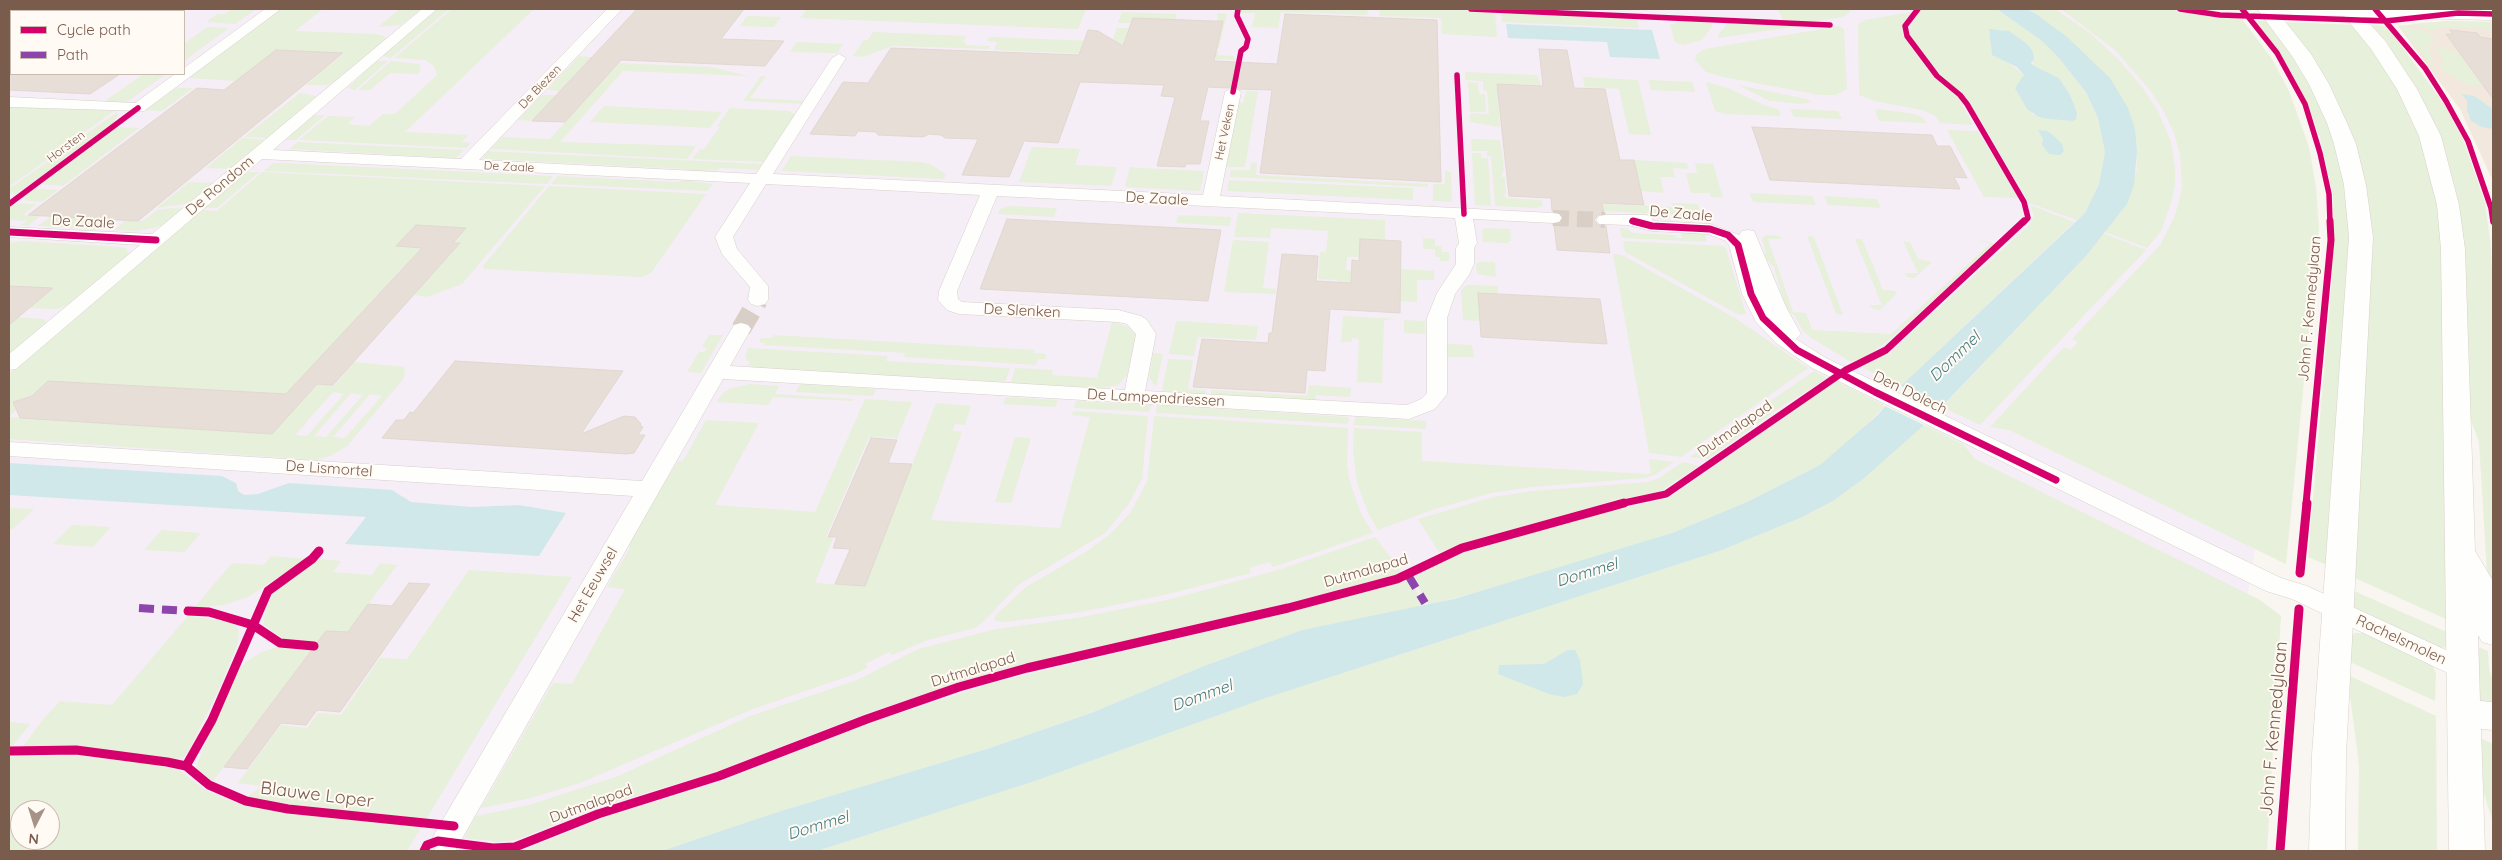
<!DOCTYPE html>
<style>
body{margin:0}
#map{position:relative;width:2502px;height:860px;overflow:hidden;background:#f9f5f0;font-family:Quicksand,sans-serif}
canvas{display:block}
.frame{position:absolute;inset:0;border:10px solid #7a5c4d;pointer-events:none}
.legend{position:absolute;left:10px;top:10px;width:175px;height:65px;box-sizing:border-box;background:#fffaf3;border:1px solid #cabbb1;margin:0;padding:6px 9px;list-style:none;font-size:15px;color:#7a5c4d}
.legend li{display:flex;align-items:center;gap:10px;height:25px}
.legend b{width:25px;border:1px solid #cabbb1}
.north{position:absolute;left:10px;top:800px;width:50px;height:50px;box-sizing:border-box;background:#fffaf3;border:1px solid #cabbb1;border-radius:50%;rotate:185deg;font-size:14px;font-weight:700;line-height:20px;text-align:center;color:#7a5c4d}
.north::after{content:'';display:block;margin:auto;width:18px;height:22px;background:#a69286;clip-path:polygon(50% 0,100% 100%,50% 72%,0 100%)}
</style>
<div id="map">
<canvas width="2502" height="860"></canvas>
<div class="frame"></div>
<ul class="legend">
<li><b style="height:6px;background:#d6006c"></b>Cycle path</li>
<li><b style="height:6px;background:#8e44ad"></b>Path</li>
</ul>
<div class="north">N</div>
</div>
<script>
const ctx = document.querySelector('canvas').getContext('2d');
ctx.lineJoin = 'round';
function fill(path, color) { ctx.fillStyle = color; ctx.fill(path, 'evenodd'); }
const poly = rows => new Path2D(rows.map(r => 'M' + r).join(''));
function trace(path, color, width, dash) { ctx.strokeStyle = color; ctx.lineWidth = width; ctx.lineCap = dash ? 'butt' : 'round'; ctx.setLineDash(dash || []); ctx.stroke(path); }
function write(font, color, halo, rows, align = 'center') {
  ctx.font = font + ' Quicksand,sans-serif'; ctx.lineWidth = 4; ctx.setLineDash([]); ctx.textBaseline = 'middle'; ctx.strokeStyle = halo; ctx.fillStyle = color; for (const [text, x, y, turn = 0] of rows) {
    ctx.save(); ctx.translate(x, y); ctx.rotate((+turn || 0) * Math.PI / 180); ctx.textAlign = isNaN(turn) ? turn : align; if (halo) ctx.strokeText(text, 0, 0); ctx.fillText(text, 0, 0); ctx.restore();
  }
}
fill(poly([
 [2449,21,2493,22,2493,181,2460,109,2398,26]
]), '#f2e8de');
fill(poly([
 [9,9,2208,9,2226,27,2271,447,2218,783,2216,851,9,851],
 [11,11,184,11,184,74,11,74],
 [20,810,50,810,50,840,20,840]
]), '#f6eef6');
fill(poly([
 [232,9,256,9,235,24,206,22,217,14,224,14],
 [281,9,323,9,295,31,376,34,384,36,386,39,335,82,327,85,306,85,322,71,297,70,303,65,329,66,345,53,276,50,235,81,190,78,191,74],
 [400,9,420,10,400,25,378,27],
 [437,9,449,9,391,58,382,56],
 [452,9,534,9,405,132,468,135,462,142,471,143,466,148,299,140,328,116,355,117,347,124,369,126,383,114,395,114,437,75,434,66,425,60,394,58],
 [807,9,1086,9,1078,29,800,18],
 [1241,9,1368,9,1367,15,1281,12,1278,28,1252,27,1255,13,1240,13],
 [1380,9,1495,11,1497,37,1442,34,1441,18,1379,16],
 [1778,9,1850,9,1850,12,1843,17,1808,22,1783,21],
 [1931,9,1997,9,2042,41,2059,58,2086,92,2098,118,2105,152,2099,184,2085,213,2077,220,2029,203,1967,98,1941,76,1910,36,1909,27,1920,11],
 [2003,29,2027,44,2034,66,2059,78,2070,95,2073,121,2049,119,2032,114,2017,85,2023,78,2024,75,1990,48,1992,41,1988,31],
 [2027,9,2055,9,2090,33,2120,61,2144,90,2158,111,2171,142,2175,167,2175,185,2172,200,2161,231,2147,248,2105,232,2127,204,2137,169,2135,129,2036,14],
 [2061,9,2166,9,2242,19,2272,59,2289,91,2309,147,2316,187,2319,228,2286,564,2009,430,1990,427,2064,347,2071,350,2078,342,2072,339,2160,245,2174,218,2179,202,2182,186,2180,154,2174,133,2164,112,2150,90,2116,51],
 [1122,12,1177,14,1175,19,1133,18,1131,23,1118,23],
 [1501,12,1636,17,1639,28,1502,22],
 [1911,12,1901,26,1903,36,1933,76,1959,98,1973,125,1940,123,1935,116,1922,110,1874,101,1859,95,1858,24,1865,20],
 [1217,13,1227,14,1219,48,1111,44,1117,28,1129,28,1124,42,1217,46,1223,22,1218,21],
 [747,16,781,17,774,27,740,26],
 [1680,21,1709,23,1713,25,1702,40,1683,45,1675,42,1670,25],
 [2255,21,2270,21,2280,35,2321,105,2342,161,2351,249,2329,566,2308,557,2332,279,2333,195,2320,138,2307,103,2280,53],
 [2448,21,2493,22,2493,29,2448,27,2432,30,2410,24],
 [2284,22,2355,25,2389,71,2421,135,2435,184,2443,245,2448,620,2355,578,2369,220],
 [1728,23,1796,25,1798,26,1719,38,1718,35],
 [2370,25,2387,26,2444,104,2463,139,2485,203,2490,239,2493,289,2493,596,2487,573,2479,442,2467,410,2458,208,2455,188,2448,163],
 [2399,25,2430,33,2435,42,2429,45,2434,68],
 [1839,26,1844,29,1847,89,1836,95,1820,95,1723,77,1706,72,1695,60,1697,54,1705,49],
 [207,27,229,28,184,61,184,44],
 [873,32,966,36,963,42,966,43,965,45,990,46,989,49,893,46,863,57,853,56,864,40,868,40],
 [989,37,1094,41,1092,47,1218,52,1218,55,1234,56,1234,60,994,50,997,42,987,41],
 [797,42,843,44,837,53,790,52],
 [2440,46,2463,56,2484,86,2467,85,2442,70,2439,65,2444,63,2437,47],
 [579,56,592,57,560,91,547,90],
 [380,61,388,61,355,90,348,88,375,62],
 [391,61,418,64,420,65,420,71,418,74,390,73,370,90,358,90],
 [618,63,711,67,749,76,623,71,560,142,696,146,687,159,490,149,502,137,550,139],
 [1465,72,1537,75,1541,85,1497,84,1500,127,1470,122,1470,113,1489,114,1487,91,1483,90,1483,81,1465,80],
 [144,74,166,74,124,104,102,103],
 [761,76,766,76,750,98,806,101,804,104,743,101],
 [1583,77,1638,80,1651,135,1629,134,1619,89,1585,87],
 [1649,80,1692,82,1695,92,1651,90],
 [1468,82,1478,83,1479,94,1485,94,1486,112,1470,112],
 [1706,82,1728,88,1764,105,1778,109,1781,116,1725,114,1715,111],
 [1738,85,1807,99,1811,102,1801,104,1770,101],
 [180,88,193,88,162,111,142,110,172,89],
 [1246,91,1258,91,1245,167,1226,167,1238,103,1243,103],
 [300,93,316,96,269,138,244,137],
 [542,95,556,95,532,121,518,120],
 [9,106,66,109,114,111,9,187],
 [604,106,722,112,710,128,590,122],
 [730,108,789,111,795,114,765,162,692,159,700,149,704,149,720,127,717,126],
 [1790,109,1838,111,1842,119,1794,117],
 [1879,109,1914,114,1922,117,1927,123,1879,121,1875,110],
 [117,112,118,116,113,121,116,122,15,195,9,192,9,189],
 [313,115,325,115,296,140,284,140],
 [116,127,139,128,63,186,38,184],
 [1947,130,1978,131,2018,198,1984,197],
 [242,138,267,140,232,169,206,168],
 [1471,139,1500,140,1503,158,1501,159,1503,160,1504,172,1502,172,1502,177,1505,177,1506,193,1504,195,1507,198,1542,200,1543,206,1536,208,1495,206,1491,156,1487,156,1487,151,1472,151],
 [298,142,464,150,455,158,289,149],
 [1032,147,1080,149,1075,165,1117,167,1111,186,1019,182],
 [482,151,764,164,761,170,720,168,718,170,690,172,686,169,485,159,480,156],
 [1472,153,1481,153,1481,158,1488,158,1491,206,1475,205],
 [791,156,920,162,930,164,946,174,944,179,782,171],
 [1634,160,1687,163,1689,169,1673,168,1675,177,1660,177,1664,193,1641,191],
 [1251,162,1257,163,1256,175,1428,184,1428,187,1229,177,1231,170,1250,170],
 [273,163,281,163,553,176,547,184,264,171],
 [1695,163,1713,164,1723,198,1711,197,1710,193,1691,193,1686,173,1697,173],
 [1130,167,1141,168,1204,171,1200,191,1125,187],
 [1445,171,1451,172,1452,202,1433,201,1433,184,1445,184],
 [248,172,259,172,217,208,205,208],
 [262,172,545,186,462,284,427,297,414,295,460,244,453,243,465,228,416,225,396,246,422,247,297,383,335,385,354,362,405,367,404,378,347,446,330,456,316,460,9,439,9,417,272,434,306,396,171,388,166,390,29,396,16,401,15,406,19,407,9,417,9,374,202,210,217,211],
 [333,392,344,394,307,436,295,435],
 [351,393,363,395,326,437,314,436],
 [370,394,382,396,345,438,333,437],
 [558,176,677,182,684,180,713,184,707,191,551,184],
 [1229,180,1413,188,1413,200,1227,191],
 [189,182,215,183,191,203,157,208],
 [549,186,550,186,706,194,651,273,641,277,484,269,483,266],
 [33,188,58,190,42,202,27,201,21,197],
 [1750,193,1812,196,1816,205,1753,202],
 [1824,196,1877,199,1881,208,1828,205],
 [13,203,37,204,23,215,40,216,28,226,21,225,27,221,9,220,9,206],
 [1672,203,1698,204,1701,216,1604,211,1603,204,1673,207],
 [2030,205,2074,222,1901,386,1861,367,1891,352,2029,225,2034,215],
 [1009,206,1057,208,1054,217,998,214,1000,209],
 [172,208,185,209,165,224,154,228,136,231,114,230,126,220,143,221,157,210],
 [1238,213,1385,220,1385,240,1360,239,1359,257,1347,257,1346,270,1355,271,1354,287,1336,293,1337,280,1318,279,1320,252,1326,252,1328,231,1271,228,1270,238,1234,237],
 [1178,215,1231,217,1230,226,1176,223],
 [50,217,116,220,104,230,38,226],
 [1485,228,1510,229,1511,240,1507,243,1483,242,1482,230],
 [1620,228,1627,229,1633,233,1675,235,1676,238,1682,238,1681,234,1686,232,1705,233,1707,242,1622,238],
 [2103,233,2146,250,1980,425,1942,407,2085,257],
 [1766,235,1780,236,1781,239,1768,239,1793,312,1806,313,1812,330,1891,334,1990,244,1977,239,1995,244,1893,337,1866,357,1851,362,1810,337,1803,331,1795,316,1786,309,1774,267,1762,254,1766,254,1762,238],
 [1807,236,1814,237,1843,315,1836,314],
 [1423,238,1435,239,1435,246,1441,246,1442,252,1449,252,1449,261,1440,261,1440,257,1435,257,1435,249,1423,249],
 [1855,239,1862,239,1883,290,1896,291,1897,293,1880,310,1873,309,1869,305,1882,305],
 [1233,240,1269,242,1263,288,1276,289,1275,294,1224,292],
 [22,241,120,247,126,248,129,254,73,303,57,309,26,308,49,289,9,286,9,243],
 [1623,241,1725,246,1746,314,1739,315,1625,252],
 [1903,241,1910,242,1918,259,1932,262,1914,278,1907,277,1905,273,1918,273],
 [1613,254,1622,255,1735,318,1808,368,1681,457,1649,453],
 [1480,262,1495,262,1496,277,1477,274,1476,264],
 [1400,269,1434,271,1434,280,1417,280,1417,302,1400,301],
 [1467,285,1498,286,1498,294,1479,293,1480,321,1463,320,1461,290],
 [1343,316,1398,319,1384,320,1382,383,1357,382,1359,339,1352,338,1352,342,1341,342],
 [15,317,45,319,46,326,17,350,9,353,9,322],
 [1404,320,1425,321,1425,334,1404,333],
 [1181,321,1258,326,1256,340,1198,337,1194,356,1169,354,1176,322],
 [1112,322,1129,327,1136,336,1127,375,1118,385,1100,388,1011,383,1015,368,1053,370,1052,375,1097,378],
 [709,335,723,335,701,373,687,372,699,352,704,352,707,348,702,347],
 [774,335,1035,350,1034,353,1046,354,1045,359,1038,359,1036,365,904,357,905,353,764,345,765,343,759,342,761,338,772,338],
 [1450,344,1472,345,1474,357,1447,357,1446,345],
 [748,348,888,356,886,361,1010,368,1005,382,756,368,747,365,750,363,745,358],
 [1153,353,1163,354,1156,387,1149,377],
 [1168,359,1193,360,1188,389,1206,390,1205,395,1171,392,1162,390],
 [1814,371,1827,378,1781,407,1708,459,1690,457],
 [1836,381,1885,406,1855,436,1820,465,1747,502,1672,533,1549,572,1429,605,1413,578,1448,558,1465,552,1617,509,1669,498],
 [750,384,779,386,775,394,854,399,852,401,773,397,768,405,716,402,724,392,732,388],
 [800,384,876,389,873,396,796,392],
 [1309,385,1351,388,1350,397,1316,395,1315,401,1211,395,1211,390,1307,396],
 [1006,397,1058,400,1055,407,1003,404],
 [865,399,912,402,897,438,869,437,826,537,833,538,815,583,865,586,936,403,971,406,965,425,955,424,953,431,962,432,931,520,1060,528,1090,417,1072,415,1073,411,1148,416,1142,479,1128,505,1105,533,1018,585,985,620,975,628,928,640,892,655,889,652,865,664,868,667,855,674,753,709,580,783,531,798,481,808,553,683,572,684,625,589,607,587,630,548,626,538,637,518,655,499,678,461,683,461,706,420,759,423,715,505,815,512],
 [1076,401,1151,405,1149,412,1074,408],
 [1157,405,1349,417,1348,424,1156,413],
 [1154,416,1348,428,1347,466,1350,482,1362,516,1373,533,1273,567,1270,562,1249,568,1251,573,1164,595,1081,612,1007,622,995,621,994,618,998,613,1026,587,1089,550,1111,533,1130,513,1147,482],
 [1355,417,1426,421,1426,429,1354,425],
 [1924,425,1963,444,1975,459,2260,600,2281,616,2267,851,817,851,1035,781,1266,698,1722,550,1800,518,1833,501,1863,479],
 [1354,428,1422,432,1422,461,1647,474,1651,473,1649,459,1674,462,1656,474,1645,478,1532,487,1491,493,1432,510,1378,530,1369,515,1357,483,1353,452],
 [1015,437,1031,438,1011,503,995,502],
 [1683,462,1699,466,1659,492,1615,500,1439,552,1418,519,1493,497,1533,491,1648,482,1659,478],
 [9,508,34,509,13,529,9,529],
 [72,525,111,527,93,547,53,544],
 [162,530,201,533,184,552,144,550],
 [1375,537,1402,573,1285,604,993,672,865,714,719,771,600,807,516,840,500,842,464,838,476,816,529,805,618,776,750,716,857,680,918,649,996,629,1082,617,1167,600,1278,570],
 [271,556,307,559,248,597,224,605,194,608,232,563,264,565],
 [317,559,341,561,333,572,372,575,380,563,397,565,348,632,326,631,317,643,284,640,263,624,265,611,272,596,285,582],
 [469,570,572,577,407,851,9,851,9,758,13,755,74,755,153,764,179,770,207,791,237,803,263,786,238,783,281,725,307,728,318,713,341,715,380,658,407,659],
 [20,810,50,810,50,840,20,840],
 [1409,580,1426,606,1302,630,1204,666,1091,713,990,748,781,811,689,843,662,851,521,851,605,817,719,782,867,724,995,682,1290,612],
 [2354,591,2449,633,2447,647,2439,648,2355,609,2353,604],
 [188,616,232,622,239,630,238,643,218,691,187,754,183,758,168,759,78,747,22,748,41,722,60,701,112,705],
 [2355,633,2365,633,2432,665,2436,673,2435,701,2350,662,2352,635],
 [279,646,311,650,213,781,197,769,198,761,235,674,246,662,260,653],
 [2476,646,2488,651,2489,669,2493,680,2493,706,2478,705],
 [2350,676,2436,716,2437,851,2358,851,2359,765,2349,688],
 [9,722,30,724,11,748,9,747],
 [2480,738,2493,744,2493,822,2481,784]
]), '#e7f0db');
fill(poly([
 [1997,9,2027,9,2036,14,2067,37,2110,78,2128,108,2135,129,2137,151,2134,185,2127,204,2085,257,1924,425,1863,479,1833,501,1800,518,1722,550,1266,698,1035,781,817,851,662,851,781,811,990,748,1091,713,1204,666,1302,630,1454,599,1672,533,1747,502,1820,465,1879,414,1901,386,2085,213,2099,184,2105,152,2098,118,2086,92,2059,58,2042,41],
 [1506,24,1652,30,1660,59,1610,57,1607,42,1508,38],
 [1989,29,2009,31,2027,44,2033,52,2034,59,2031,63,2034,66,2059,78,2070,95,2077,113,2076,119,2073,121,2049,119,2039,117,2027,109,2015,88,2024,75,2017,67,1992,55],
 [2462,94,2474,96,2493,109,2493,129,2482,127,2471,121,2467,110,2467,101],
 [2038,130,2047,131,2054,136,2062,144,2064,151,2060,155,2049,154,2042,145,2043,139],
 [9,463,222,476,236,483,238,491,244,495,258,494,289,483,392,490,411,502,472,507,519,505,566,513,539,556,345,544,366,517,9,495],
 [1568,650,1575,650,1580,660,1583,684,1577,694,1564,697,1549,694,1498,674,1499,665,1544,664]
]), '#d0e8ea');
fill(poly([
 [1899,385,1944,408,1926,426,1883,405]
]), '#f9f5f0');
const building = poly([
 [637,9,744,9,721,39,784,41,765,66,621,60,565,122,532,121,637,9],
 [1285,14,1437,20,1441,182,1260,173,1272,90,1239,89,1234,85,1228,88,1208,87,1200,121,1209,121,1200,164,1186,164,1185,167,1157,166,1175,97,1161,96,1164,85,1080,82,1058,143,1024,141,1009,177,962,175,978,139,945,138,941,135,929,134,923,137,878,135,876,132,858,131,855,136,810,134,843,82,868,83,891,48,1079,55,1088,30,1098,31,1123,46,1133,18,1213,21,1223,21,1214,61,1277,64,1285,14],
 [2450,30,2477,33,2480,37,2493,39,2493,99,2446,34,2453,34,2450,30],
 [1539,49,1567,50,1574,88,1605,89,1620,160,1634,160,1644,205,1602,203,1604,213,1598,215,1594,220,1598,225,1606,226,1610,253,1557,250,1554,225,1560,223,1564,218,1559,212,1552,211,1551,198,1509,196,1497,84,1543,86,1539,49],
 [276,50,343,53,138,221,28,215,197,88,224,90,276,50],
 [9,74,120,74,90,94,9,90,9,74],
 [1752,127,1932,135,1937,146,1950,146,1967,178,1954,177,1960,189,1770,180,1752,127],
 [1007,219,1221,230,1208,301,980,289,1007,219],
 [416,225,466,228,453,243,460,243,333,385,317,384,272,434,20,418,13,402,32,396,48,381,286,394,422,248,396,246,416,225],
 [1360,239,1401,241,1400,313,1330,309,1325,371,1307,370,1305,393,1193,387,1202,339,1268,343,1269,333,1272,333,1282,254,1318,256,1316,281,1351,283,1352,260,1359,261,1360,239],
 [9,286,53,288,9,325,9,286],
 [1478,293,1600,299,1607,344,1481,337,1478,293],
 [455,361,623,371,581,434,624,416,635,417,641,424,640,426,643,427,638,435,645,435,634,453,626,454,382,438,396,420,404,420,410,412,413,413,455,361],
 [871,438,897,440,888,463,912,464,865,586,835,584,850,549,833,548,837,537,828,537,871,438],
 [409,583,430,584,340,712,317,710,306,725,281,723,247,769,224,767,326,631,348,632,368,604,392,606,409,583]
]);
fill(building, '#e6ded7');
trace(building, '#e2d8d2', 1);
trace(poly([
 [1553,218,1605,220]
]), '#d9cfc7', 16, [16, 8]);
trace(poly([
 [741,329,758,300]
]), '#d9cfc7', 20, [20, 10]);
const street = poly([
 [265,9,281,9,144,111,9,107,9,97,135,103,175,74,184,74,184,68,265,9],
 [422,9,437,9,273,150,461,159,607,9,622,9,479,160,756,174,832,58,839,54,846,58,773,174,1203,195,1225,92,1233,87,1241,92,1220,196,1553,213,1559,214,1562,218,1559,222,1553,223,1473,219,1477,243,1474,248,1474,264,1469,275,1455,294,1447,318,1447,394,1435,409,1409,419,723,379,455,851,436,851,431,842,435,833,633,496,9,456,9,442,642,481,734,325,741,323,748,325,751,329,730,366,1125,390,1136,334,1127,324,1118,322,959,314,947,310,938,300,939,291,980,195,766,184,733,237,737,249,768,286,768,300,765,304,758,306,751,304,748,300,750,287,722,254,715,237,750,183,262,159,16,369,9,370,9,354,140,245,9,237,9,227,152,234,422,9],
 [997,196,1455,218,1459,243,1456,248,1456,264,1437,293,1427,318,1427,393,1421,399,1407,405,1145,391,1156,334,1147,320,1141,316,1118,310,962,302,958,299,957,291,997,196],
 [9,10,16,11,11,11,11,18,9,18,9,10],
 [9,55,11,55,11,64,9,65,9,55],
 [1605,215,1645,215,1651,216,1653,221,1710,224,1739,235,1742,231,1748,230,1754,231,1786,307,1801,334,1796,339,1826,358,2281,578,2307,586,2472,662,2476,669,2472,676,2463,679,2454,676,2292,599,2266,591,1812,368,1776,343,1756,322,1742,294,1729,245,1726,241,1708,234,1652,231,1628,225,1599,224,1596,220,1599,216,1605,215]
]);
const secondary = poly([
 [2257,9,2493,9,2493,20,2364,17,2386,42,2417,89,2441,136,2459,205,2465,249,2475,551,2493,581,2493,645,2482,642,2478,635,2480,701,2493,702,2493,730,2481,729,2485,851,2449,851,2441,249,2437,205,2419,136,2397,89,2371,49,2344,16,2280,15,2311,54,2329,84,2347,123,2356,144,2366,185,2373,237,2346,755,2345,851,2309,851,2312,755,2349,237,2344,185,2334,144,2327,123,2309,84,2292,56,2257,9]
]);
trace(street, '#d7d1cb', 1);
trace(secondary, '#d9d2cb', 1);
fill(street, '#fefefd');
fill(secondary, '#fefefd');
trace(poly([
 [1408,575,1425,603],
 [139,608,188,611]
]), '#8e44ad', 8, [15, 8]);
trace(poly([
 [1471,9,1830,25],
 [1918,9,1905,26,1907,36,1937,76,1960,95,1967,104,2024,202,2028,218,2023,223],
 [2180,9,2220,15,2386,21,2458,13,2493,14],
 [2242,9,2277,53,2305,104,2320,153,2329,194,2330,223],
 [2375,9,2425,68,2446,101,2468,141,2491,208,2493,222],
 [1457,75,1464,214],
 [1233,92,1241,51,1246,47,1248,39,1237,16,1238,9],
 [9,204,138,108],
 [1632,221,1638,223]
]), '#d6006c', 5.5);
trace(poly([
 [1633,221,1652,226,1710,229,1728,235,1738,245,1751,294,1763,318,1797,350,1875,392,2056,480],
 [9,232,156,240],
 [1619,504,1666,494,1846,370,1886,350,2024,221],
 [2306,504,2331,240,2330,221]
]), '#d6006c', 7);
trace(poly([
 [2300,573,2307,503],
 [188,611,209,612,253,625,280,643,314,646],
 [9,751,76,750,167,762,186,766,209,785,246,801,288,809,454,826],
 [186,766,212,720,268,591,312,559,319,551],
 [424,851,427,845,438,841,493,848,515,847,598,814,719,776,867,719,959,687,1027,668,1288,608,1397,579,1462,548,1624,503],
 [2280,851,2299,609]
]), '#d6006c', 9);
write('12px', '#7a5c4d', '#fffaf3', [
 ["De Biezen",540,87,-46],
 ["Het Veken",1225,132,-78],
 ["Horsten",66,147,-37],
 ["De Zaale",509,167,3]
]);
write('15px', '#7a5c4d', '#fffaf3', [
 ["De Rondom",220,186,-40],
 ["De Zaale",1157,199,3],
 ["De Zaale",1681,214,5],
 ["De Zaale",83,222,3],
 ["John F. Kennedylaan",2310,309,-85],
 ["De Slenken",1022,311,3],
 ["Den Dolech",1910,393,26],
 ["De Lampendriessen",1156,398,3],
 ["Dutmalapad",1735,429,-35],
 ["De Lismortel",329,469,4],
 ["Dutmalapad",1366,571,-16],
 ["Het Eeuwsel",593,585,-60],
 ["Rachelsmolen",2401,640,25],
 ["Dutmalapad",973,670,-17],
 ["Dutmalapad",591,804,-20]
]);
write('italic 16px', '#437c86', '#fffaf3', [
 ["Dommel",1955,357,-44],
 ["Dommel",1587,573,-17],
 ["Dommel",1202,696,-20],
 ["Dommel",818,826,-17]
]);
write('18px', '#7a5c4d', '#fffaf3', [
 ["John F. Kennedylaan",2274,729,-85],
 ["Blauwe Loper",317,795,7]
]);
</script>
